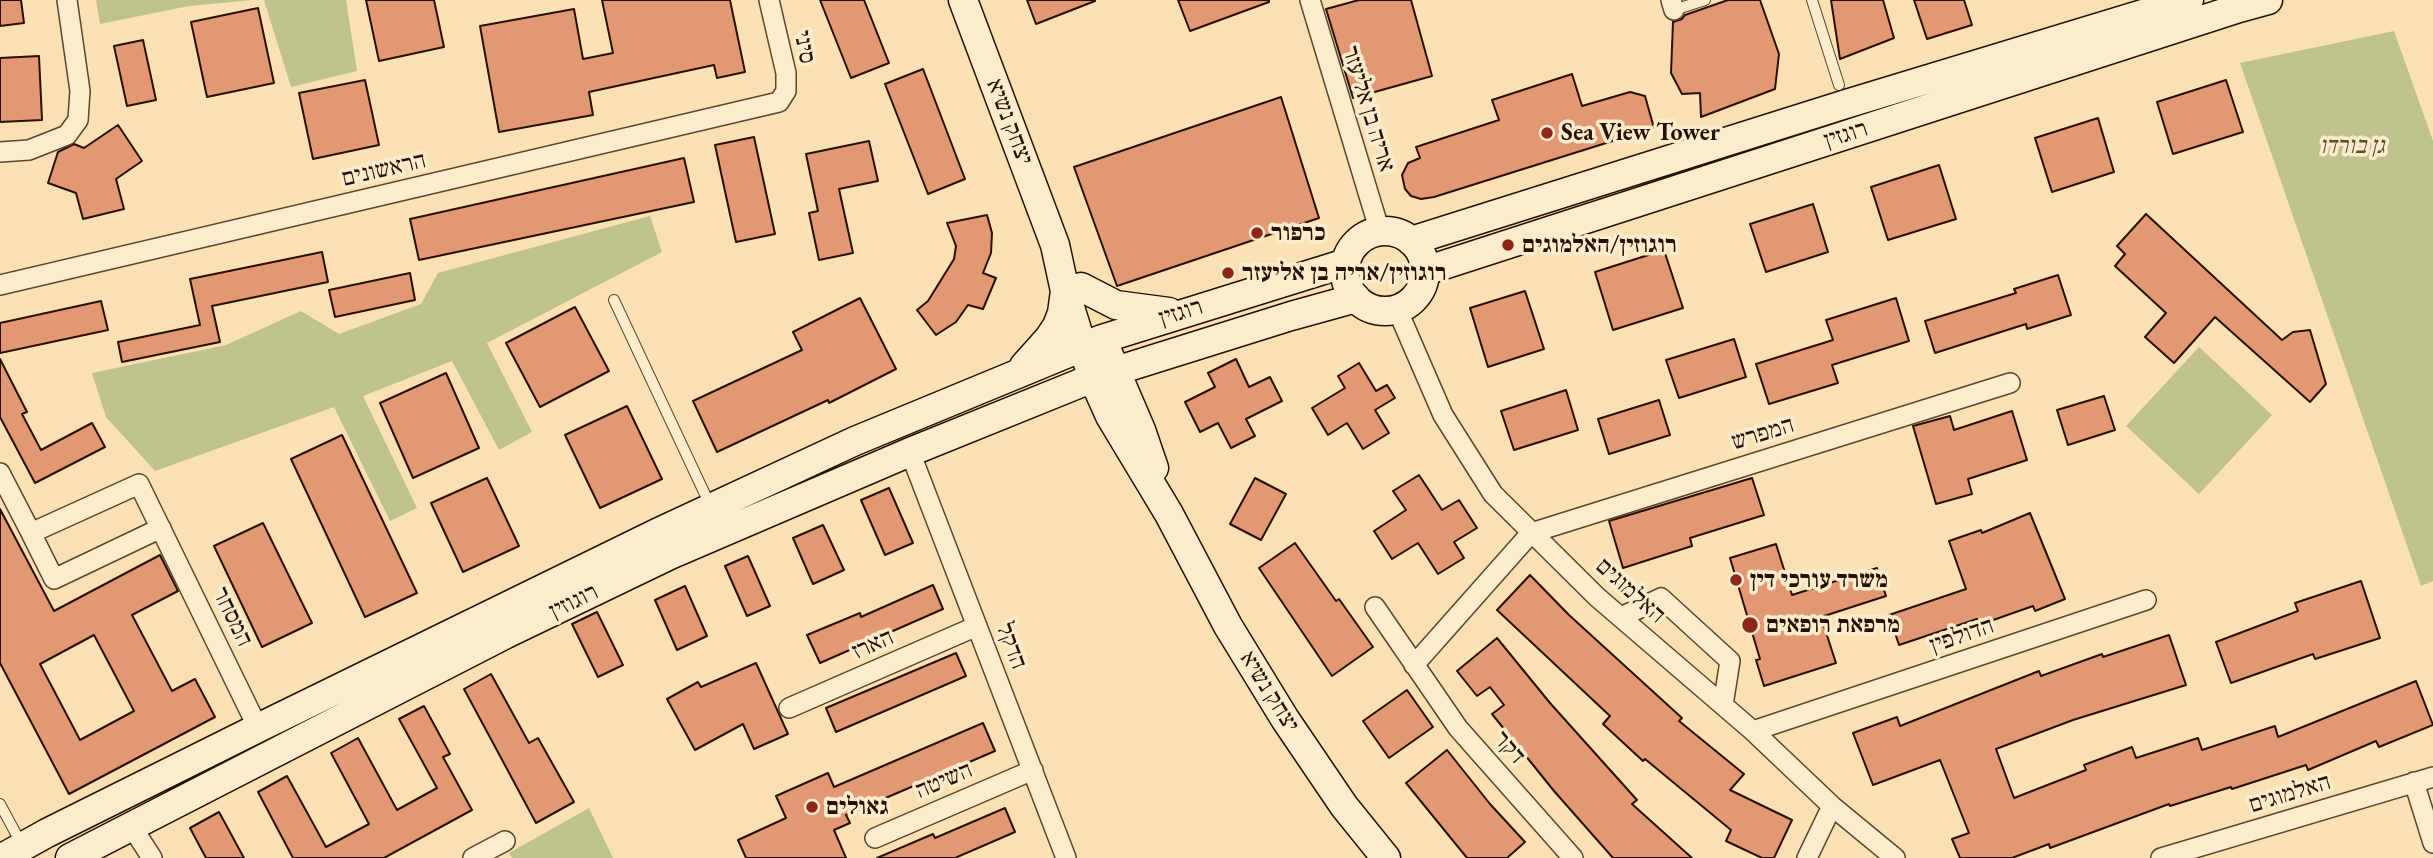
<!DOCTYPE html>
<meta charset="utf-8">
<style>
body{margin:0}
canvas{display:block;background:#f9e1b4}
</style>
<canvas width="2433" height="858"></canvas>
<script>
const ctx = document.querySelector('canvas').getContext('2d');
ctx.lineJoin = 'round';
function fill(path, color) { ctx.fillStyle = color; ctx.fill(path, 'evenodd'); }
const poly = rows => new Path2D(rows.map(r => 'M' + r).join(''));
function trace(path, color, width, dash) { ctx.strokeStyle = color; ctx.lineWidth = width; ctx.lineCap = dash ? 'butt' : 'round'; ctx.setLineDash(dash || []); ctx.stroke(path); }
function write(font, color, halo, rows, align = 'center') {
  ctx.font = font + ' "EB Garamond","Frank Ruhl Libre",serif'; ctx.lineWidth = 7; ctx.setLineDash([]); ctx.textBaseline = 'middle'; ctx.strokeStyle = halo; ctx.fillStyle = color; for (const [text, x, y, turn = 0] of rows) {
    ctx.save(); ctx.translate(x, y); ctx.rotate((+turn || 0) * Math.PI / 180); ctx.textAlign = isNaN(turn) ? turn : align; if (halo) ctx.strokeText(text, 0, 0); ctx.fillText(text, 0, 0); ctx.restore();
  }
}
fill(poly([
 [96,0,252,0,189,6,100,24],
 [264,0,346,0,357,71,291,87],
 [2394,31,2433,141,2433,581,2421,586,2240,63],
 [650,216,662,252,487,343,532,432,499,450,452,361,363,396,417,508,390,521,334,407,155,471,106,417,92,373,226,345,301,311,339,334,421,304,438,273],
 [2199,347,2272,415,2199,494,2126,426],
 [589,808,613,858,512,858,509,853]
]), '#bfc28c');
const building = poly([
 [0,0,21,0,24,23,0,26,0,0],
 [366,0,434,0,444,47,379,61,366,0],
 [602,0,730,0,745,72,717,78,714,65,589,92,593,115,499,132,480,26,574,9,583,59,613,53,602,0],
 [820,0,864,0,889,63,851,78,820,0],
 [1027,0,1095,0,1095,1,1036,24,1027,0],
 [1178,0,1269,0,1269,2,1190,31,1178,0],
 [1359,0,1411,0,1432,76,1353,98,1326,9,1359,0],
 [1728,0,1760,0,1779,54,1775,89,1701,117,1700,93,1682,94,1671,73,1673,22,1682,19,1685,15,1728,0],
 [1831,0,1883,0,1894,38,1840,59,1831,0],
 [1914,0,1964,0,1972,25,1927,39,1914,0],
 [258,8,274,83,207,97,191,22,258,8],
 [143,40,156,100,127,106,114,46,143,40],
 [39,56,42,120,0,122,0,58,39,56],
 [923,69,965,179,928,194,885,84,923,69],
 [1572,74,1582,106,1630,92,1645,96,1654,128,1434,197,1421,199,1411,196,1405,189,1402,175,1408,163,1420,158,1416,147,1499,120,1492,100,1572,74],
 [365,80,379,145,313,159,299,93,365,80],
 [2226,80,2243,132,2173,154,2157,102,2226,80],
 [1281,97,1319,218,1117,286,1074,167,1281,97],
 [2098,118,2114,172,2052,192,2035,138,2098,118],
 [118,125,142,161,116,179,124,209,83,219,76,193,48,183,58,152,74,144,84,148,118,125],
 [754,137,775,234,736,242,715,145,754,137],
 [869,141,878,181,839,189,853,253,819,260,809,213,818,211,806,154,869,141],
 [684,158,694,202,419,260,410,219,684,158],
 [1939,165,1956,219,1888,240,1871,187,1939,165],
 [1813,204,1828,252,1766,272,1750,224,1813,204],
 [2146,214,2282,340,2293,332,2310,330,2326,384,2310,402,2215,317,2174,363,2145,337,2166,313,2115,266,2125,254,2117,246,2146,214],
 [987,215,992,233,991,253,983,273,996,278,983,309,968,305,956,322,936,335,917,310,928,301,954,259,956,246,947,223,987,215],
 [1664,250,1683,308,1613,330,1595,272,1664,250],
 [322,252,328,282,212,306,220,342,122,362,118,342,200,325,190,279,322,252],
 [410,273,415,300,335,317,329,290,410,273],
 [2058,275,2071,315,2027,329,2026,324,1935,353,1925,321,2016,293,2014,289,2058,275],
 [1525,291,1544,349,1488,367,1470,308,1525,291],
 [860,298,896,369,829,403,828,400,717,452,693,401,802,350,793,332,860,298],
 [1896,298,1909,341,1832,365,1838,383,1769,404,1756,364,1833,340,1826,320,1896,298],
 [101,301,108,330,0,353,0,323,101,301],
 [575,307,609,371,540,407,506,343,575,307],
 [1734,339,1746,377,1679,398,1666,360,1734,339],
 [0,359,27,412,22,414,41,450,92,423,105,447,35,483,0,417,0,359],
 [1236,359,1249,387,1270,377,1282,401,1246,419,1255,436,1231,448,1218,423,1200,432,1185,402,1215,387,1208,373,1236,359],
 [1359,363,1376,391,1387,385,1395,398,1375,410,1389,433,1363,449,1347,423,1328,435,1312,408,1345,388,1338,376,1359,363],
 [446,373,479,448,413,478,380,403,446,373],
 [1566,390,1578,430,1514,450,1501,411,1566,390],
 [2104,396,2115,430,2068,445,2057,410,2104,396],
 [1659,400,1670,435,1609,454,1598,419,1659,400],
 [627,406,662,479,600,508,565,435,627,406],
 [2012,411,2027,460,1968,479,1972,494,1936,504,1913,426,1950,416,1954,430,2012,411],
 [342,435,417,593,365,617,291,459,342,435],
 [1419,475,1442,510,1459,500,1477,528,1454,542,1464,558,1438,574,1418,543,1392,559,1374,531,1406,510,1393,491,1419,475],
 [487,478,519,546,463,572,431,503,487,478],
 [1255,478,1286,494,1261,540,1230,524,1255,478],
 [1752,478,1764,515,1690,538,1692,546,1623,568,1609,521,1752,478],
 [889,488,913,543,885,555,861,500,889,488],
 [0,509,54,611,160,555,178,591,132,615,172,691,195,679,215,717,69,794,0,663,0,509],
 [94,635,134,711,80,740,40,664,94,635],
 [2030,513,2065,599,2035,611,2033,606,1979,625,1977,619,1899,645,1889,615,1966,589,1949,541,1981,530,1982,533,2030,513],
 [263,523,312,623,262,647,214,546,263,523],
 [823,525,844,570,813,584,793,538,823,525],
 [1295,543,1336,601,1339,599,1373,647,1332,676,1259,568,1295,543],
 [1776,544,1792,595,1877,568,1886,596,1821,617,1836,663,1764,686,1756,660,1760,659,1730,558,1776,544],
 [748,556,770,606,747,616,725,566,748,556],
 [1530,575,1569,615,1682,718,1679,721,1744,774,1730,790,1792,820,1774,858,1762,858,1726,841,1731,830,1645,759,1643,761,1603,724,1610,716,1497,610,1530,575],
 [2361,581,2380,638,2315,659,2313,654,2231,683,2216,642,2298,611,2295,603,2361,581],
 [933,585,943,609,820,663,807,635,860,613,861,617,933,585],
 [685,586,707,636,677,650,655,600,685,586],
 [597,612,623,665,598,677,572,624,597,612],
 [2169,635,2186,685,2073,720,1996,749,2014,798,2086,770,2084,765,2132,747,2136,758,2198,738,2202,750,2275,726,2278,737,2416,681,2433,725,2379,747,2376,741,2308,770,2306,765,2232,789,2231,787,2170,806,2169,804,2050,848,2049,844,2012,858,1960,858,1952,839,1969,833,1940,760,1873,785,1853,733,1897,717,1900,726,2039,671,2041,676,2102,654,2103,657,2169,635],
 [1497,638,1550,703,1637,800,1632,804,1692,858,1613,858,1554,791,1492,714,1504,705,1490,687,1477,696,1457,671,1497,638],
 [956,653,966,676,836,732,826,708,956,653],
 [756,663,788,734,754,749,743,724,695,750,667,699,698,682,701,687,756,663],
 [491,674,529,743,538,738,574,802,536,823,464,689,491,674],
 [1407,690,1433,727,1389,758,1363,721,1407,690],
 [424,706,450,754,443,757,472,810,384,858,293,858,258,792,287,776,326,847,369,824,331,753,358,738,397,810,437,788,399,719,424,706],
 [983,723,995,751,846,815,850,823,834,830,846,858,746,858,738,840,786,818,776,796,828,773,834,787,983,723],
 [1447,750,1490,804,1525,842,1507,858,1467,858,1406,783,1447,750],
 [1005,808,1015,832,955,858,877,858,933,834,935,838,1005,808],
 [219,812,244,858,206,858,190,828,219,812]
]);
fill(building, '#e29873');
trace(building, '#281000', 2);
const lane = poly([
 [1812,0,1839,85],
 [1674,10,1705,0],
 [614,300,710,505],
 [0,804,22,845]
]);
const street = poly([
 [1310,0,1380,232],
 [1671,0,1674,10],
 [0,152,29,150,67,135,78,120,80,91,67,0],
 [0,285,779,102,786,91,786,73,769,0],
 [1397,309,1443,415,1493,494,1597,597,1753,731,1832,806,1895,858],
 [910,452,1066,858],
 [0,473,31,533],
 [161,528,54,579,31,533,139,484,258,728],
 [1375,607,1458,728,1573,858],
 [1621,617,1661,598,1730,661,1723,705],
 [1414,665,1531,533,2010,383],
 [789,708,977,626],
 [1753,731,2146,600],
 [2414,782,2433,843],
 [132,827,152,858],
 [875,838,1033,770],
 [473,858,505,841],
 [1807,858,1832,806],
 [2161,858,2433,777]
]);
const secondary = poly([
 [963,0,1055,245,1065,291,1082,346,1093,378,1110,416,1169,514,1228,626,1285,719,1344,806,1386,858],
 '1345 271a40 40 0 1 1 80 0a40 40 0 1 1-80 0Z',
 [1411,241,1846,104,2189,0],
 [1425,271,2239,8,2268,0],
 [1081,287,1116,305,1169,312],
 [1108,353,1141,430,1154,468],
 [1024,366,1049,338,1057,326,1062,313,1065,291],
 [2,858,47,833,258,728,659,532,855,441,1102,339,1346,263],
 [70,858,506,634,670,555,910,452,1093,378,1291,316,1356,298]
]);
trace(lane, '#5c442d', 12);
trace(street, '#5c442d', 22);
trace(secondary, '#281000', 31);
trace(lane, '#fbecce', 10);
trace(street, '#fbecce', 19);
trace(secondary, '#fbecce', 28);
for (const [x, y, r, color] of [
 [1547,133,7,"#8f2418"],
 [1257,233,7,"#8f2418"],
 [1508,245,7,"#8f2418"],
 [1228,273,7,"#8f2418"],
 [1736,580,7,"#8f2418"],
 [1750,625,9,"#8f2418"],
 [812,807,7,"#8f2418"]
]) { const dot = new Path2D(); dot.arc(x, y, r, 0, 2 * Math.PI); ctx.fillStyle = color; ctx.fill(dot); trace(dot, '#fbecce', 2.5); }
write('24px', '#281000', '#fbecce', [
 ["סיני",804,47,79],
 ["אריה בן אליעזר",1368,109,73],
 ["יצחק נשיא",1009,122,69],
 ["רוגזין",1846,135,-18],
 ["הראשונים",384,170,-13],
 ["רוגזין",1181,313,-17],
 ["המפרש",1763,434,-17],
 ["האלמוגים",1630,591,42],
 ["רוגוזין",574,602,-26],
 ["המסחר",232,617,64],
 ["הדולפין",1962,636,-19],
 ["הארז",873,645,-24],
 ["הדקל",1011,646,69],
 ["יצחק נשיא",1269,692,58],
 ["דקר",1509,748,49],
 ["השיטה",944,781,-23],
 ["האלמוגים",2290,794,-17]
]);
write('bold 24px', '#281000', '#fbecce', [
 ["Sea View Tower",1561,133],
 ["כרפור",1271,233],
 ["רוגוזין/האלמוגים",1522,245],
 ["רוגוזין/אריה בן אליעזר",1242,273],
 ["משרד עורכי דין",1750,580],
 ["מרפאת רופאים",1766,625],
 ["גאולים",826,807]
], 'left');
write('italic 24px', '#5d4e31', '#fbecce', [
 ["גן בורדו",2352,146]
]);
</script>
